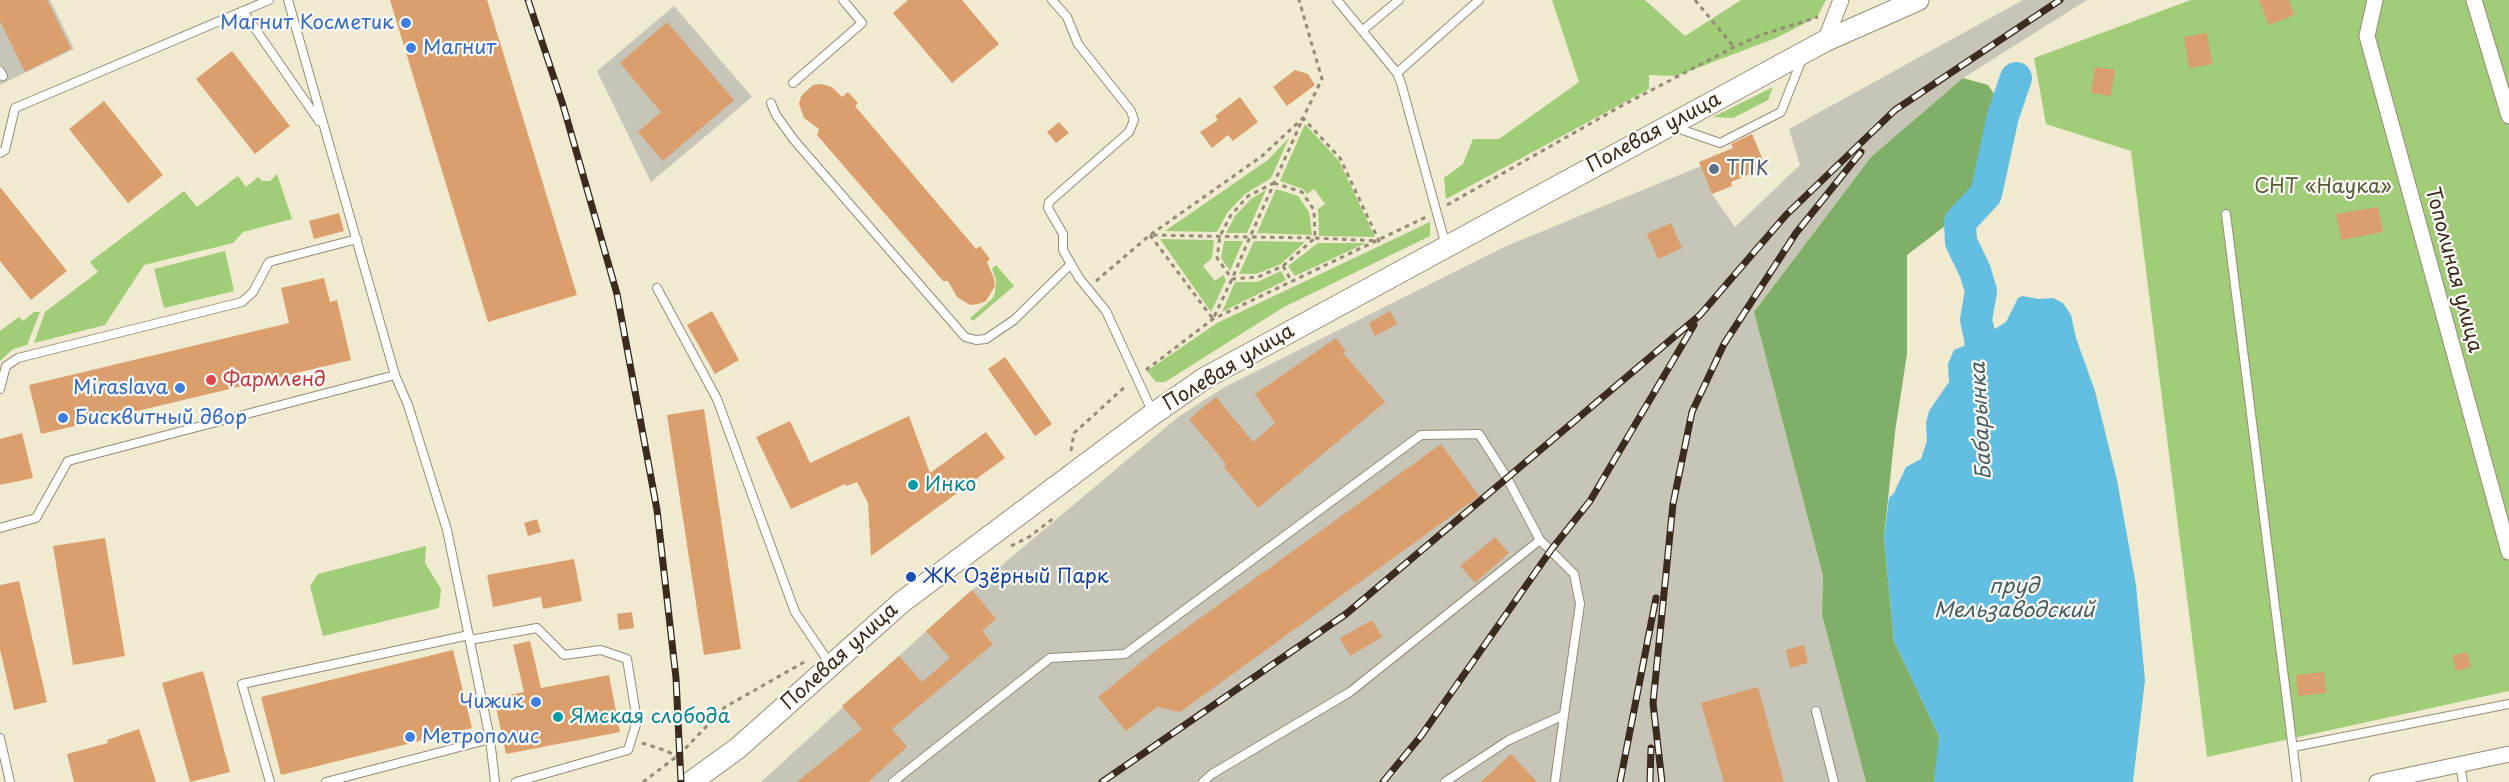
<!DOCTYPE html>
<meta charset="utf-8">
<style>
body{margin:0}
canvas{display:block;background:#f0ead0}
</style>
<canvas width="2509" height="782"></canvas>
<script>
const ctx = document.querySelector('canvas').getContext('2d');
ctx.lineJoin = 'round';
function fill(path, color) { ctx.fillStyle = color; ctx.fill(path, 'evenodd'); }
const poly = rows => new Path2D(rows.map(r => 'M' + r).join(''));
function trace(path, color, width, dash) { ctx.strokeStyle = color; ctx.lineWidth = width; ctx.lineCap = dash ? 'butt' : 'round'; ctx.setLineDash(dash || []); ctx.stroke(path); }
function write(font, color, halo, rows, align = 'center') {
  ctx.font = font + ' "Playpen Sans",sans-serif'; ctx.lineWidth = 4.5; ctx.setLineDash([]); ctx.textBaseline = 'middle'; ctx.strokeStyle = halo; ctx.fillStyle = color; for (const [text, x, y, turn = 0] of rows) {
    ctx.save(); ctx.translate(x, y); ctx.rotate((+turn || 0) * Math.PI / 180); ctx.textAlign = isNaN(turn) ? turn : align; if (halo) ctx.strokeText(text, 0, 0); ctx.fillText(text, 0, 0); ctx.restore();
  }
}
fill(poly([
 [0,0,50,0,74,49,0,85],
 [2023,0,2087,0,1963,78,1871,157,1754,312,1823,576,1822,615,1866,782,761,782,958,602,1178,417,1223,388,1504,247,1701,166,1712,194,1735,227,1800,165,1789,129],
 [674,6,752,97,651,182,597,71]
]), '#c6c5b8');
fill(poly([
 [1552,0,1645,0,1685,36,1741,0,1826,0,1817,17,1776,38,1676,76,1649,75,1649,89,1446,199,1444,178,1463,164,1473,139,1499,139,1579,82],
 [2191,0,2509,0,2509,691,2207,757,2131,151,2046,124,2034,58],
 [1773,87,1768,100,1733,118,1713,117],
 [1305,124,1339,161,1375,237,1319,236,1318,209,1325,204,1314,189,1307,194,1303,189,1280,181],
 [1289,138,1271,178,1245,194,1227,213,1217,232,1165,231,1268,160],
 [277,174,292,219,243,232,233,243,144,265,105,325,34,343,45,312,98,272,90,262,184,191,197,207,238,176,246,187,258,177,262,181,270,181],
 [1276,189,1298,196,1309,212,1312,235,1257,233],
 [1266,190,1247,233,1226,233,1235,216,1251,199],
 [1430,222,1430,236,1284,307,1165,382,1156,382,1147,371,1217,323],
 [1160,239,1214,240,1212,258,1203,266,1215,281,1223,275,1226,280,1211,312],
 [1224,241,1243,241,1230,271,1221,258],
 [1254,241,1305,242,1281,264,1256,274,1239,274],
 [1318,243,1366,243,1295,276,1288,266],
 [225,251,234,291,164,308,154,269],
 [996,265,1014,286,973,321,970,318,992,299,995,293,996,280,992,269],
 [1281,271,1286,280,1222,312,1235,282,1257,282],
 [34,312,40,312,27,345,13,349,0,361,0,331,19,317,23,321],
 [426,546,425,563,441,589,439,608,323,636,310,586,318,574]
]), '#a1cc78');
fill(poly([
 [1963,78,1988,85,1999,101,1981,189,1954,219,1907,255,1907,354,1895,432,1884,538,1894,641,1939,736,1937,776,1934,782,1866,782,1822,615,1823,576,1754,312,1871,157]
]), '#80b068');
fill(poly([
 [2022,296,2039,299,2053,298,2063,303,2071,315,2076,338,2095,391,2117,480,2136,585,2145,680,2133,782,1934,782,1939,736,1894,641,1884,538,1889,498,1894,493,1906,467,1921,459,1927,441,1926,423,1929,411,1949,382,1948,364,1954,350,1974,342,2006,322,2018,298]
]), '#63bfe1');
trace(poly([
 [1982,382,1980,337,1976,320,1981,291,1975,271,1961,242,1960,222,1986,194,2003,116,2016,78]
]), '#63bfe1', 32);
fill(poly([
 [0,0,47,0,71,49,25,72,0,21],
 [390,0,487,0,577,295,488,322],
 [908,0,962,0,999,44,952,83,893,13],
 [2259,0,2289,0,2294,15,2269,25],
 [667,22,734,100,663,161,638,132,661,112,620,63],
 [2207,33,2212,64,2189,68,2184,37],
 [232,51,290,126,255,154,196,79],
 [2095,67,2115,70,2111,96,2091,93],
 [1295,70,1308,74,1315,85,1287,106,1273,87],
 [821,84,832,87,842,97,848,92,858,103,855,106,976,249,980,246,990,259,987,262,994,279,995,286,986,301,978,304,970,305,957,297,948,281,943,281,817,135,819,129,804,118,799,104,801,96,813,85],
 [1240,97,1258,122,1233,141,1228,135,1212,148,1200,132,1218,120,1215,116],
 [104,101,163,175,128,203,69,129],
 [1059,122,1069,133,1056,143,1047,132],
 [1752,134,1766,167,1731,182,1732,186,1712,194,1699,162,1733,148,1731,144],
 [0,187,67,271,31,300,0,261],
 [2378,207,2383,232,2341,240,2336,214],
 [339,213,344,231,314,239,309,221],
 [1671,223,1682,248,1658,259,1647,234],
 [324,278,330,302,337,300,351,360,41,434,29,385,289,323,281,288],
 [712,311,739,360,715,374,687,325],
 [1390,311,1397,324,1375,336,1369,323],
 [1336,338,1346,351,1343,353,1385,402,1258,508,1224,467,1226,464,1189,419,1216,397,1253,442,1275,423,1255,394],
 [1005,357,1052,424,1035,436,988,369],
 [704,409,741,649,704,655,667,415],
 [909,416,930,473,986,432,1005,458,871,556,868,503,857,482,846,486,845,484,791,509,756,437,790,421,810,463],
 [22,433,33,478,0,485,0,439],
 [1441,444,1479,496,1180,712,1157,707,1126,731,1098,697,1160,647],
 [537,519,541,532,528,536,524,523],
 [1495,537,1509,553,1475,583,1460,566],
 [105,538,125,656,73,665,53,546],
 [574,559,582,601,543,609,541,597,493,607,487,575],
 [19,581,47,702,14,710,0,649,0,585],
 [972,590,996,619,982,631,993,644,892,729,907,747,868,782,797,782,862,729,842,706,899,656,922,682,950,658,926,631],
 [632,612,634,628,619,630,617,614],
 [1372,620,1382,637,1350,656,1340,638],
 [530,641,541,688,609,675,620,732,506,754,494,698,524,692,513,645],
 [1804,645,1808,663,1790,668,1786,650],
 [453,650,472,728,281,775,261,697],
 [2467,652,2471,667,2456,671,2452,656],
 [203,671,230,772,190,782,162,683],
 [2324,672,2326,693,2298,696,2296,675],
 [1758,687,1784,782,1724,782,1701,703],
 [139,729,156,782,74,782,67,754,108,743,107,740],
 [1511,754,1537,782,1481,782]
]), '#db9f6d');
const lane = poly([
 [1052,0,1067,17,1078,44,1131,111,1134,120,1129,132,1049,202,1048,208,1063,234,1063,250,1079,278,1106,311,1153,413],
 [1337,0,1397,73,1401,83,1446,246],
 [243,11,319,121],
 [1363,30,1399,0],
 [0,71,3,76],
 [1397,73,1479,0],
 [793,83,862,23,843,0],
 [771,103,776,115,794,140,965,337,976,340,986,339,1014,320,1071,264],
 [1674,127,1720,143,1781,112,1802,59],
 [0,153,5,150,15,108,269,0],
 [2226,214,2297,782],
 [657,288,717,399,795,612,830,664],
 [395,375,408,405,447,530,490,739,495,782],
 [0,389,6,366,18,358,242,302,253,292,269,262,357,239],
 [0,528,36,518,68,461,395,375,288,0],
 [470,640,537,628,564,655,601,650,627,659,637,721,628,750,516,782],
 [1816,711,1834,782],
 [0,738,10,782],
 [2293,747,2509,704],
 [2460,765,2463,782],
 [270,782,242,684,469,635],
 [326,782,490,739],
 [893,782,1050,658,1125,654,1421,435,1479,434,1507,478,1540,540,1574,574,1580,604,1564,715],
 [1203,782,1212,774,1350,692,1540,540],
 [1445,782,1509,740,1564,715,1555,782]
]);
const street = poly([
 [2375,0,2367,36,2509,552],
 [2474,0,2509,116],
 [1825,41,1841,0],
 [2377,782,2509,754]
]);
const secondary = poly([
 [691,782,738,748,902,602,1153,414,1205,378,1825,41,1918,0]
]);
trace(lane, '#968a77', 10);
trace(street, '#968a77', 17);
trace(secondary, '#968a77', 23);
trace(poly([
 [1695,0,1734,47],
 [1274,183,1302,192,1314,210,1315,238,1283,266,1258,277,1232,279,1217,258,1220,236,1231,215,1248,196,1274,183],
 [1447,205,1623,105,1734,47,1761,35,1818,17],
 [1150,235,1213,319,1232,279,1250,237,1303,118,1340,158,1379,241,1315,238,1250,237,1150,235],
 [1283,266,1292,282],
 [1096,281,1150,235,1262,156,1303,118,1322,79,1299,0],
 [1146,370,1213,319,1426,217],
 [1071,451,1074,433,1127,385],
 [1011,546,1029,537,1055,517],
 [642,743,664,750,677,756],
 [643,782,680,754,725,707,806,661]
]), '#968a77', 3, [4.5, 4.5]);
trace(lane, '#fff', 8);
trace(street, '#fff', 15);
trace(secondary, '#fff', 21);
const rail = poly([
 [528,0,563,105,617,294,657,510,676,678,681,782],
 [1102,782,1346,614,1700,315,1786,215,1895,110,2060,0],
 [1383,782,1421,736,1551,550,1590,501,1694,325],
 [1620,782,1656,598],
 [1650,782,1651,748],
 [1662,782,1653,703,1673,504,1692,412,1724,344,1796,233,1861,152]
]);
trace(rail, '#3b2a1e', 7);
trace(rail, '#fdfcf7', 4.5, [14]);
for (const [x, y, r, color] of [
 [406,23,6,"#3f7fe0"],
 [411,48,6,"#3f7fe0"],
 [1714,169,6,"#5c6f8a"],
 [211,380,6,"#e0444e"],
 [180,388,6,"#3f7fe0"],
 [63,418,6,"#3f7fe0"],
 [913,485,6,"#0f9aa8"],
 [911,577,6,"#1a4fb4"],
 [536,702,6,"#3f7fe0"],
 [558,717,6,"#0f9aa8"],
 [410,737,6,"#3f7fe0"]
]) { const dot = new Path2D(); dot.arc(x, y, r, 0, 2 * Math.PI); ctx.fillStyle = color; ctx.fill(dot); trace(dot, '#fdfcf7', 2); }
write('20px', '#366cbe', '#fdfcf7', [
 ["Магнит Косметик",394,23],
 ["Магнит",423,48,"left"],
 ["Miraslava",168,388],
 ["Бисквитный двор",75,418,"left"],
 ["Чижик",524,702],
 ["Метрополис",422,737,"left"]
], 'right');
write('20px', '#3b2a1e', '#fdfcf7', [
 ["Полевая улица",1654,133,-28],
 ["Тополиная улица",2453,270,75],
 ["Полевая улица",1229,368,-31],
 ["Полевая улица",840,657,-42]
]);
write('20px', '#4e5e75', '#fdfcf7', [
 ["ТПК",1726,169]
], 'left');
write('20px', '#5a5b39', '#fdfcf7', [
 ["СНТ «Наука»",2323,187]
]);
write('20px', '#be3a42', '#fdfcf7', [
 ["Фармленд",223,380]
], 'left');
write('20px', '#0d838f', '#fdfcf7', [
 ["Инко",925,485],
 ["Ямская слобода",570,717]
], 'left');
write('20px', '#164399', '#fdfcf7', [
 ["ЖК Озёрный Парк",923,577]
], 'left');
write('italic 21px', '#495e62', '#fdfcf7', [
 ["Бабарынка",1982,421,-93],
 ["пруд",2014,587],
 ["Мельзаводский",2014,611]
]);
</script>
